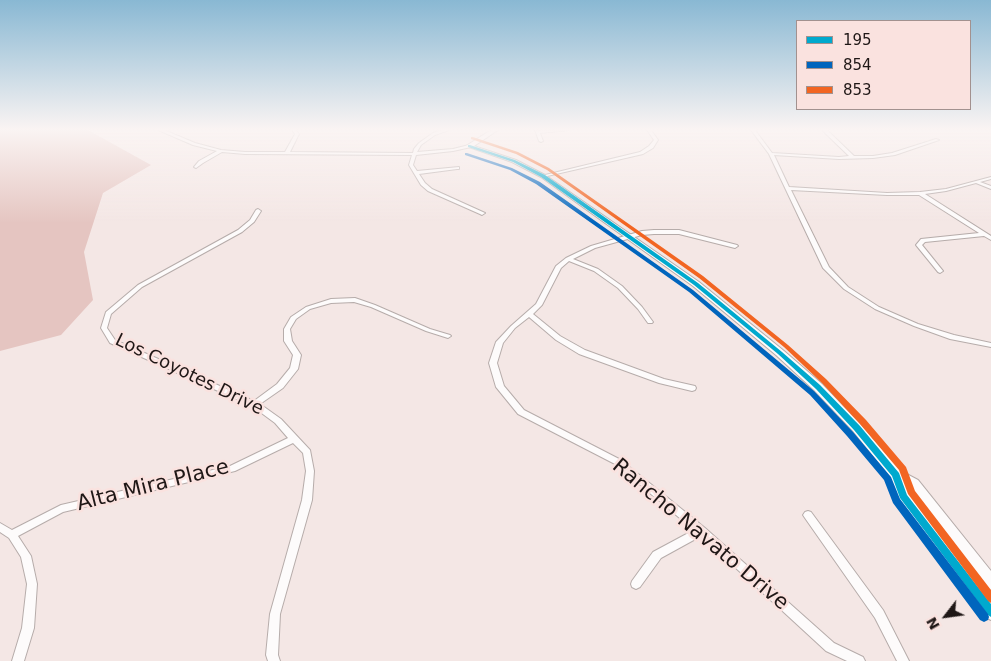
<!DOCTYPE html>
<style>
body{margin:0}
#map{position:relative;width:991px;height:661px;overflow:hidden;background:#f4e7e5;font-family:"DejaVu Sans",sans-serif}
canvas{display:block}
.legend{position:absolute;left:796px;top:20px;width:175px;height:90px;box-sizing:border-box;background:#fae2df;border:1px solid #a2918f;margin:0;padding:6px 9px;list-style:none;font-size:15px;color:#1f1716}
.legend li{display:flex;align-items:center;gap:10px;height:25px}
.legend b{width:25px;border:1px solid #a2918f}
.north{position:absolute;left:921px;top:591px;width:50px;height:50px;-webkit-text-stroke:4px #fae2df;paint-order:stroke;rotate:240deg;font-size:14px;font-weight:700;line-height:20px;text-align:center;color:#1f1716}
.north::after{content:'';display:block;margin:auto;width:18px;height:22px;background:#1f1716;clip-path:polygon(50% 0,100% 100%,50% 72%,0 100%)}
</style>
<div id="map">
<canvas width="991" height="661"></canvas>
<ul class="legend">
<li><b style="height:6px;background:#00a9ce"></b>195</li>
<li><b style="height:6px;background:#0065bd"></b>854</li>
<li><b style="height:6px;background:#f26522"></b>853</li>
</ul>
<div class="north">N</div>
</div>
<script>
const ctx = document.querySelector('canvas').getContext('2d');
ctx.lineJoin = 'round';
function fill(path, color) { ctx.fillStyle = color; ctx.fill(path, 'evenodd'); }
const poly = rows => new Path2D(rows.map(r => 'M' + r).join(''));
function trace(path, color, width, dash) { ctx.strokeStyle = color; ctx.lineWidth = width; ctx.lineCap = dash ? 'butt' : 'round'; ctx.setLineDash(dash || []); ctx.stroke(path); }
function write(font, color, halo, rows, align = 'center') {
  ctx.font = font + ' "DejaVu Sans",sans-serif'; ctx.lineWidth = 5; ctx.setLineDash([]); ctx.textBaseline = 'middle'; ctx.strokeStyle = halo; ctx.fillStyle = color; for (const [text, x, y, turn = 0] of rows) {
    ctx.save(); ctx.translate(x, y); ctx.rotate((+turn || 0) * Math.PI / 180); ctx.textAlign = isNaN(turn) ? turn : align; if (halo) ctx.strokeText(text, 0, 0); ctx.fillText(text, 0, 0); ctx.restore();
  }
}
fill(poly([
 [0,130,88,130,151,165,103,193,84,252,93,300,61,335,0,351],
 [903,487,946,532,991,588,991,607]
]), '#e5c5c1');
const minor = poly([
 [158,130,164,130,195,143,221,150,245,152,285,152,295,134,292,130,296,130,299,134,290,152,413,153,414,149,419,143,433,133,442,130,449,130,435,135,421,145,417,152,453,149,469,145,471,145,471,147,453,151,416,155,413,165,417,171,459,167,459,169,457,169,419,174,425,183,432,189,485,213,482,215,480,214,428,191,421,185,409,165,412,155,245,154,222,152,203,163,196,168,194,167,199,161,217,151,193,145,158,130],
 [535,130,539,131,569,130,540,133,543,141,541,142,539,141,535,130],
 [647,130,651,130,658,140,653,148,643,154,543,177,541,176,640,152,649,146,654,140,647,130],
 [751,130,755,130,772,153,839,157,849,156,822,130,827,130,854,156,873,156,892,153,936,139,939,140,895,155,873,158,839,159,774,155,789,187,887,193,920,192,946,189,991,177,991,179,980,182,991,186,991,189,976,183,946,191,925,194,991,236,991,240,984,236,925,242,922,245,943,271,940,273,938,272,916,245,921,239,979,233,919,195,887,195,791,190,829,267,848,287,879,307,918,324,954,335,991,343,991,347,950,339,914,326,875,309,844,289,823,268,769,154,751,130],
 [258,209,261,211,254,222,242,232,142,287,111,314,107,328,115,340,254,401,277,384,290,368,293,355,284,341,284,329,291,317,306,307,331,299,355,298,375,305,430,329,450,335,451,336,448,338,426,331,371,307,354,302,331,303,310,309,296,319,290,329,292,341,301,355,298,369,283,388,260,404,281,419,310,450,314,471,312,500,280,614,278,655,280,661,268,661,266,655,270,614,302,500,306,471,303,453,293,443,235,471,63,512,18,536,31,556,37,584,34,628,24,661,12,661,22,628,27,584,21,557,9,538,0,532,0,523,12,530,61,505,230,466,288,438,275,423,252,406,110,343,101,328,106,312,138,285,238,230,250,220,256,210,258,209],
 [654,230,679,230,737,245,738,246,735,248,679,234,654,234,642,235,595,248,573,259,598,269,622,286,642,307,653,322,652,323,648,323,638,309,618,288,594,271,569,261,561,268,542,305,533,314,560,336,585,350,664,379,695,386,696,388,695,390,692,391,659,383,579,354,556,340,529,317,515,328,503,343,497,363,504,386,524,410,621,460,705,528,834,643,863,657,865,661,847,661,826,651,701,536,661,558,640,587,636,589,632,587,631,584,632,581,653,552,694,530,615,464,518,414,496,387,489,363,496,342,511,326,536,304,556,266,566,258,591,246,642,231,654,230],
 [808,511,811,512,883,610,909,661,897,661,875,618,805,518,803,515,805,512,808,511]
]);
const secondary = poly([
 [491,130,498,130,474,146,516,160,545,175,699,282,784,351,822,384,861,425,901,471,918,480,991,571,991,590,986,588,907,487,909,494,991,599,991,620,985,617,898,500,890,477,853,431,814,390,776,355,693,286,541,177,512,162,466,146,491,130]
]);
trace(minor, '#b6acaa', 2);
trace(secondary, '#b6acaa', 2);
fill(minor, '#fdfbfb');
fill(secondary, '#fdfbfb');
fill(poly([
 [468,145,470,145,515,160,545,175,698,283,782,352,820,385,860,426,899,473,907,495,991,604,991,617,988,615,900,498,892,476,854,430,816,389,778,354,694,285,541,177,513,162,468,147,468,145]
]), '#00a9ce');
fill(poly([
 [465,153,467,153,512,168,540,182,693,290,814,391,853,432,891,477,900,499,988,614,989,617,988,620,984,622,980,620,893,503,884,480,847,436,810,395,689,292,536,184,510,170,465,155,465,153]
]), '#0065bd');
fill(poly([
 [471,137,473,137,518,152,549,168,703,276,788,345,826,379,866,420,906,467,915,491,991,590,991,603,988,601,908,494,899,470,860,424,822,383,784,347,699,278,547,170,516,154,471,139,471,137]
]), '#f26522');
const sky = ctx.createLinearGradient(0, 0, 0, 223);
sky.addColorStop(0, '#89b8d3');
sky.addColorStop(0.58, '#faf4f3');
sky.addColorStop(1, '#faf4f300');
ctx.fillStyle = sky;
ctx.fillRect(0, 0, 991, 223);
write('18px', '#1f1716', '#fae2df', [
 ["Los Coyotes Drive",189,375,26]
]);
write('21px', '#1f1716', '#fae2df', [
 ["Alta Mira Place",153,486,-14],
 ["Rancho Navato Drive",700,535,40]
]);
</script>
